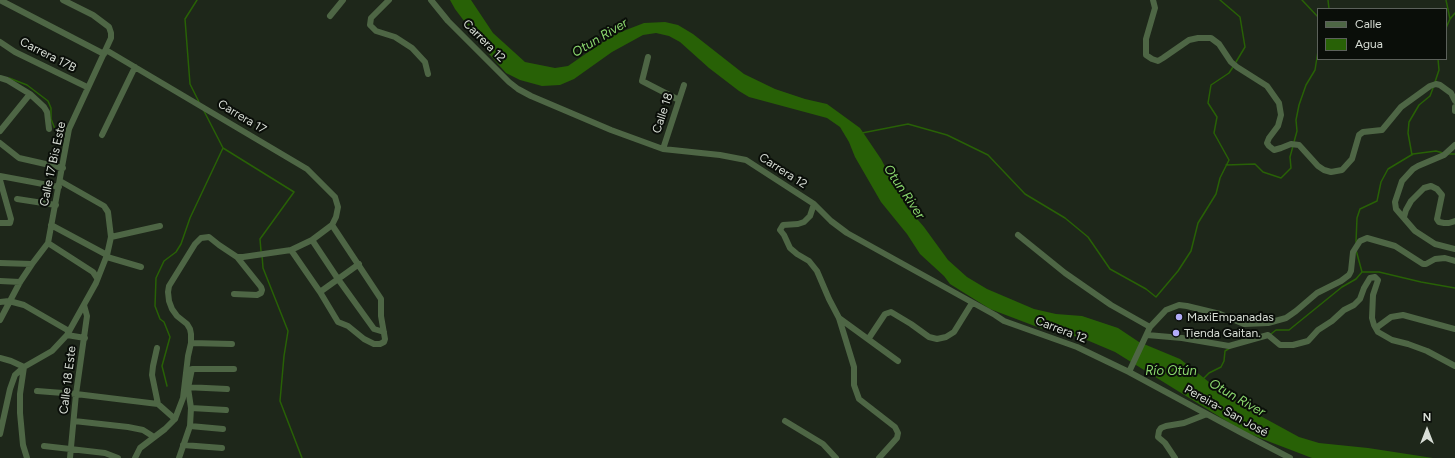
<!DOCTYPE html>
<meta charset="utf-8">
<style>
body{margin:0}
#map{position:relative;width:1455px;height:458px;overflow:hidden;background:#1e271a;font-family:Figtree,sans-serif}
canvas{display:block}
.legend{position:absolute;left:1317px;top:8px;width:130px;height:52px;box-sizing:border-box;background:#0a0e09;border:1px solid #5c615b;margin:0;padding:5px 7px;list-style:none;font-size:12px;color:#d8ded6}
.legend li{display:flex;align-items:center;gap:8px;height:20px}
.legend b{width:20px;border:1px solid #5c615b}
.north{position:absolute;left:1407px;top:410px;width:40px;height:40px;-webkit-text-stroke:3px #0a0e09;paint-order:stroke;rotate:0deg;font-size:11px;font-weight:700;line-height:16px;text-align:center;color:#d8ded6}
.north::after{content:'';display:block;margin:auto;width:14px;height:18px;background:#d8ded6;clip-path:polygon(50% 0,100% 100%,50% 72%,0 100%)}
</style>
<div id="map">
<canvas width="1455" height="458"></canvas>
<ul class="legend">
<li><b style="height:5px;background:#4e6645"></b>Calle</li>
<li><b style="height:11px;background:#286106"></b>Agua</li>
</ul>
<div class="north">N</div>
</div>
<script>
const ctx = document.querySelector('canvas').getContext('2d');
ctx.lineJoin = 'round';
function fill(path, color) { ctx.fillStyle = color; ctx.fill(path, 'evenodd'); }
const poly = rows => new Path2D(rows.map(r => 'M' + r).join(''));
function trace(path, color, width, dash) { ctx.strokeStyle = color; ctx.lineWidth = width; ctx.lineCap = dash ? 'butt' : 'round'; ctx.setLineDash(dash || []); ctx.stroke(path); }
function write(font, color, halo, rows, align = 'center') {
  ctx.font = font + ' Figtree,sans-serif'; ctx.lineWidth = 4; ctx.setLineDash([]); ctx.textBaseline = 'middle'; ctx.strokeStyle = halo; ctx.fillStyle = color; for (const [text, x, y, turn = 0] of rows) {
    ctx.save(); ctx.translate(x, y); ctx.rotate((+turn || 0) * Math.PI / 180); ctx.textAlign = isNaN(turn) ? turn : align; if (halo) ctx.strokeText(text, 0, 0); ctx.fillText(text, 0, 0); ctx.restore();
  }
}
fill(poly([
 [450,0,471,0,493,33,525,62,555,68,568,66,613,35,644,23,665,22,678,25,693,34,744,74,775,89,805,99,827,104,860,128,881,159,906,206,924,227,948,260,967,277,987,289,1034,309,1056,314,1082,316,1118,328,1139,342,1180,359,1214,386,1255,413,1299,437,1319,443,1368,448,1433,458,1312,458,1244,432,1115,352,1082,338,1040,328,990,309,950,284,944,276,920,254,907,234,881,202,855,157,849,142,840,127,827,118,749,97,739,91,709,68,680,42,669,36,656,33,643,35,612,52,574,79,560,85,542,86,520,80,506,73,489,54,455,9]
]), '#286106');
trace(poly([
 [197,0,185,19,190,84,199,102],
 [1220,0,1240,17,1245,47,1236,62],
 [1302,0,1318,17],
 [1328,0,1329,9],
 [1450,19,1455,13],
 [1446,28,1450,19,1446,0],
 [9,78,27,85,48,101,51,108,51,119,55,129],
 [1435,82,1439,70,1438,59],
 [204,111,223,148,294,192,260,239,261,251],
 [862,133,908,124,947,135,988,155,1025,194,1065,218,1088,237,1110,269,1146,289,1156,297,1178,271,1191,251,1198,223,1216,194,1220,178,1229,160,1214,133,1217,117,1208,103,1211,85,1229,73,1233,67],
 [1294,142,1297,131,1296,120,1299,105,1306,85,1315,70,1318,51],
 [1449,154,1455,154],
 [1412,155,1408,133,1409,122,1419,105,1430,96,1433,88],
 [1226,165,1255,164,1263,172,1281,178,1291,168,1290,157,1293,146],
 [1356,242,1357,218,1360,209,1377,201,1381,182,1388,169,1413,154,1436,151,1443,153],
 [262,255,263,268,288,331,284,356,280,401,302,458],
 [1363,272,1379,272,1421,282,1455,288],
 [1271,334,1276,330,1289,330,1342,287,1356,279,1362,272,1356,250],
 [1203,379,1209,373,1221,367,1224,361,1225,351,1230,348],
 [167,386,162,366,170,337,164,322,160,319,155,306,156,278,164,261,176,252,181,244,190,218,223,148]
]), '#286106', 1.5);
trace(poly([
 [0,0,104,54],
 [389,0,371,18,370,25,376,31,395,37,412,48,425,62,428,74],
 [431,0,448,21,509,82,518,89,531,96,611,130,663,149,720,155,746,160,814,204,831,221,847,233,995,315,1004,321,1077,347,1129,372,1242,433,1290,458],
 [1153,0,1155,8,1146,39,1146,55,1152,59,1158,61,1163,58,1189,40,1198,38,1211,38,1219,44,1231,62,1237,67,1267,86,1279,103,1281,115,1278,126,1269,138,1267,143,1269,146,1274,150,1281,148,1291,144,1299,145,1318,166,1324,170,1331,172,1342,170,1352,159,1359,135,1363,132,1382,130,1387,124,1401,107,1430,86,1436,84,1440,85,1451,93,1455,101],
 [330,16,343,0],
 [0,42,15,52,87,87],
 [106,50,307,169,335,197,338,207,336,217,332,225,312,240,291,250,243,257,237,257,219,245,209,237,201,238,195,244,169,286,168,292,169,301,172,309,177,316,187,324,190,329,191,334,191,343,188,356,183,398,175,419,165,429,140,448,135,458],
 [648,57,642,81,679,100],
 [0,78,7,80,30,94,44,107,47,112,49,129],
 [1455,107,1455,111],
 [0,131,30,94],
 [102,135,135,67],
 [0,143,19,158,63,168],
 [1455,145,1444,155,1418,166,1413,169,1402,181,1395,202,1396,209,1415,231,1435,244,1455,249],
 [663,149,684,85],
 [0,176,59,187],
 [0,180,11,219,10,223,0,223],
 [17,199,56,205],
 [814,204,810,216,804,222,798,224,783,225,780,230,784,235,790,248,797,254,809,261,817,271,829,299,839,318,854,367,854,385,859,399,895,427,898,433,897,438,879,458],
 [1404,217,1406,210,1411,201,1424,188,1431,186,1437,189,1442,195,1437,219,1439,222,1444,223,1449,223,1455,221],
 [51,225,107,255],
 [1018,235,1065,273,1111,305,1150,327],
 [111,237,160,226],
 [312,240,338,279,374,329,384,332],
 [48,243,93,272,97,278],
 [291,250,320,292,338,322,348,326,364,339,374,344,380,344,384,342,385,339,381,316,381,299,332,225],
 [107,257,141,267],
 [0,263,32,264],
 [0,281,20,282],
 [320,292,359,264],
 [234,294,257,295,261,293,262,290,261,287,237,257],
 [0,302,9,301,24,305,69,331],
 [839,318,898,361],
 [0,320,20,282,32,264,48,243,69,129,111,38,111,33,109,27,93,15,63,0],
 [1376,328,1391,317,1403,315,1455,329],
 [67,335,85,338],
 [1147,335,1182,338,1229,346,1268,335,1280,345,1293,345,1308,341,1318,330,1332,321,1344,310,1354,305,1360,299,1364,288,1370,278,1375,277,1378,280,1373,295,1372,318,1374,325,1378,332,1392,340,1408,344,1427,351,1455,366],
 [869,338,885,314,891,312,911,324,929,337,937,339,946,337,954,332,972,303],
 [191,343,232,344],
 [157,348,153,366,152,375,158,404,175,419],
 [0,358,11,361,24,367],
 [24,367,20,394,20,413,23,445,27,458],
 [1129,372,1150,327,1166,310,1179,305,1187,306,1220,314,1244,324,1268,323,1286,318,1296,311,1317,293,1341,281,1349,275,1351,271,1353,252,1360,241,1367,238,1395,246,1423,264,1426,264,1435,259,1445,258,1455,261],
 [185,387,227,389],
 [37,391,76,394,158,404],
 [191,408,226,410],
 [74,421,128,427,143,430,154,437],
 [785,421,823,444,836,458],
 [190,426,223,429],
 [0,434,10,389,15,375,24,367,52,351,67,335,96,283,107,255,111,237,108,212,104,206,60,181],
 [183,445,222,448],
 [44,446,105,453,118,458],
 [70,458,76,394,87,316,84,305],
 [179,458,190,426,191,408,188,388,192,369,234,369],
 [1175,458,1165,443,1158,437,1159,431,1161,428,1166,426,1184,423,1207,414]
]), '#4e6645', 6);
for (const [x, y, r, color] of [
 [1179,317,4,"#b3adf9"],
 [1176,333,4,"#b3adf9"]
]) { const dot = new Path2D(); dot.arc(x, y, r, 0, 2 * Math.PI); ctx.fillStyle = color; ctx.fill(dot); trace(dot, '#0a0e09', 1.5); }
write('12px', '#d8ded6', '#0a0e09', [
 ["Carrera 12",484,41,45],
 ["Carrera 17B",48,55,27],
 ["Calle 18",663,113,-72],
 ["Carrera 17",242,117,31],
 ["Calle 17 Bis Este",53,164,-78],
 ["Carrera 12",783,171,33],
 ["Carrera 12",1061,330,21],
 ["Calle 18 Este",68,380,-83],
 ["Pereira- San José",1226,411,29]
]);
write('12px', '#d8ded6', '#0a0e09', [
 ["MaxiEmpanadas",1187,317],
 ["Tienda Gaitan.",1184,333]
], 'left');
write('italic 13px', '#8bd86e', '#0a0e09', [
 ["Otun River",600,38,-31],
 ["Otun River",904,192,56],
 ["Río Otún",1171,371],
 ["Otun River",1237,398,30]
]);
</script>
